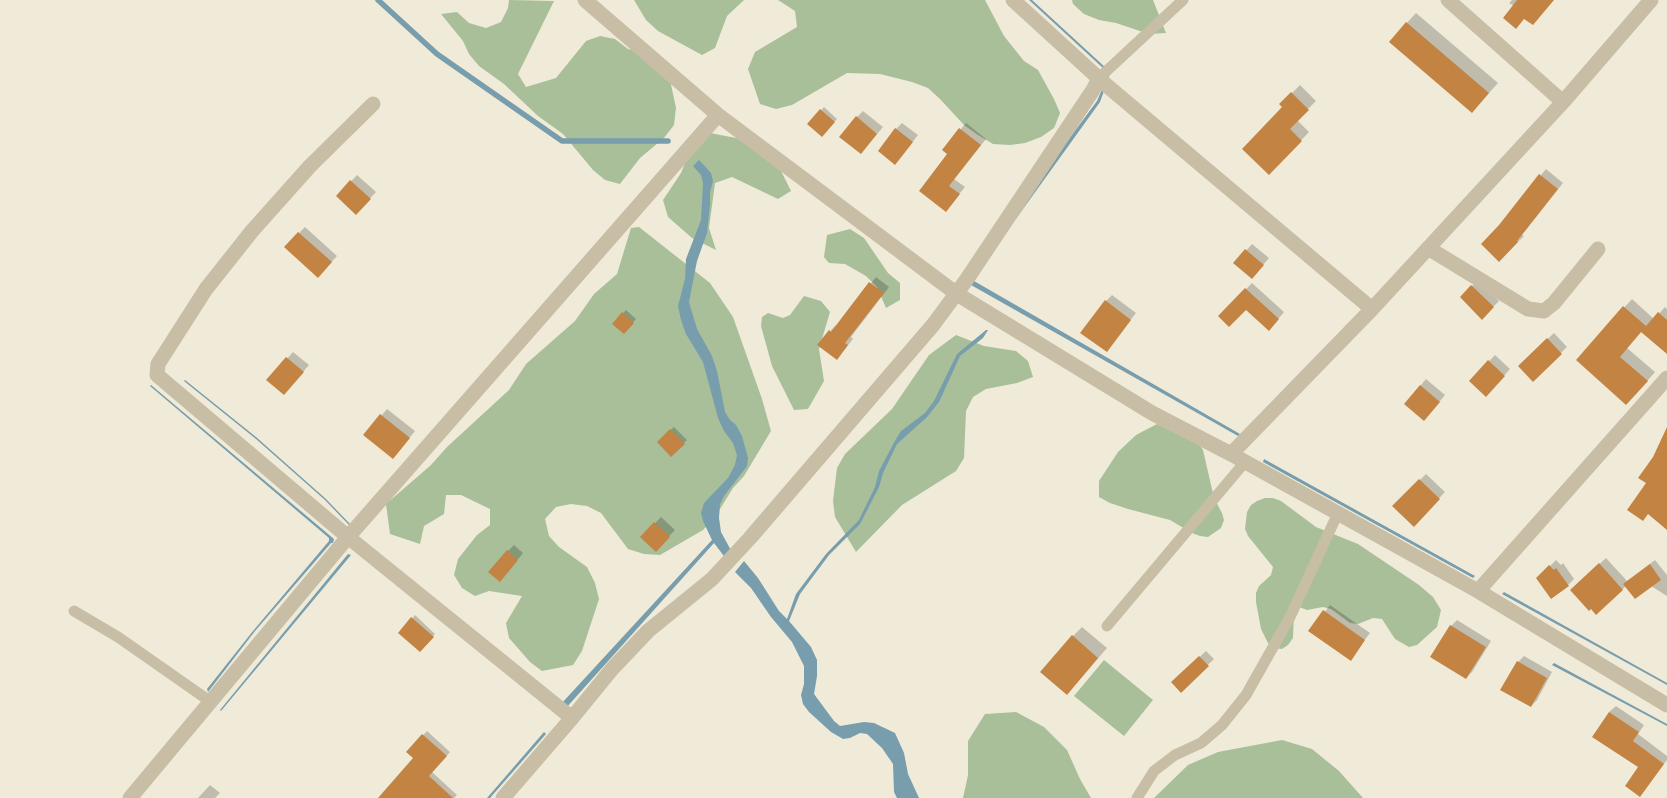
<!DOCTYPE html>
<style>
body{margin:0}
canvas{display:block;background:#f0ebd8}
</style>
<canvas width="1667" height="798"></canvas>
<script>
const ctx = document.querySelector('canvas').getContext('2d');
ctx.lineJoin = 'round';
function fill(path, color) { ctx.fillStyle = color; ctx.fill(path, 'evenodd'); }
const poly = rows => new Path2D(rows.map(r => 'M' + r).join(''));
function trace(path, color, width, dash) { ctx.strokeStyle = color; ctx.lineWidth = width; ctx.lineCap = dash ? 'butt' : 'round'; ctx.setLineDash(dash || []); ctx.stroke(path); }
fill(poly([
 [509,0,554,1,518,74,526,87,556,78,586,41,600,36,615,39,628,49,645,53,669,75,676,108,674,125,664,138,640,158,620,184,605,180,593,170,563,134,538,116,504,84,479,66,469,54,463,41,441,14,457,12,469,23,486,28,501,22,508,8],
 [634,0,744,0,727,16,715,48,702,55,658,31,646,20],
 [778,0,985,0,1004,36,1024,61,1038,70,1054,99,1060,113,1054,128,1041,137,1025,143,1010,145,993,144,978,135,964,125,940,99,928,88,912,82,880,74,847,73,792,105,776,109,760,104,748,69,755,52,797,27,795,11],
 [1072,0,1153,0,1166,33,1149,34,1116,23,1099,20,1084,14,1073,4],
 [705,132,736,138,765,151,777,163,791,191,778,199,732,177,715,183,709,228,716,250,692,238,668,217,663,200,681,173,693,143],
 [639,227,710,283,733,317,762,399,771,431,744,476,733,488,715,517,703,530,660,555,644,554,628,549,601,513,587,506,571,504,556,507,545,519,549,536,559,547,587,567,595,583,599,599,582,651,573,665,542,671,530,662,509,638,506,623,522,596,489,591,475,596,462,588,454,575,458,559,477,535,490,525,490,509,461,495,446,495,444,514,424,526,420,544,390,534,386,504,431,465,447,447,509,390,526,364,575,321,594,294,617,274,631,228],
 [850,229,864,238,888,273,900,283,900,300,886,308,877,287,866,276,845,264,829,263,824,257,827,235],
 [804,296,821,301,830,312,819,349,824,381,808,409,794,410,772,366,761,326,762,317,768,313,783,318,790,315],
 [956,335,984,346,1016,351,1028,361,1033,377,1017,383,986,389,973,397,966,411,964,458,956,471,902,505,856,552,835,517,833,501,837,468,845,454,892,409,929,355],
 [1157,424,1199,444,1203,450,1214,498,1222,513,1224,520,1221,528,1208,537,1200,536,1192,533,1170,520,1128,509,1110,503,1099,497,1099,481,1118,452,1136,435],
 [1265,498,1273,498,1281,501,1316,527,1358,544,1419,585,1433,597,1441,610,1437,627,1417,645,1409,647,1395,639,1382,619,1373,618,1358,624,1350,623,1331,609,1323,607,1307,610,1299,607,1294,613,1293,638,1288,645,1282,649,1274,648,1268,643,1261,629,1256,602,1256,593,1259,586,1271,575,1273,567,1248,536,1245,529,1247,512,1251,505,1257,501],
 [1104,660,1153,700,1124,736,1074,696],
 [1016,712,1044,727,1067,750,1080,779,1091,798,963,798,968,775,968,741,985,714],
 [1282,740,1312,749,1339,771,1363,798,1154,798,1188,765,1218,752]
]), '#a8bf99');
fill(poly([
 [1029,0,1032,0,1106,68,1109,77,1100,102,974,277,974,281,1240,434,1238,436,971,285,971,275,1037,182,1097,101,1107,78,1106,72,1104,69],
 [699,160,711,173,713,181,710,192,710,205,707,233,697,261,689,302,697,329,712,356,717,371,725,412,730,420,736,425,742,436,748,458,747,466,724,496,720,504,719,518,721,532,733,554,727,560,714,543,566,708,561,704,712,540,703,521,701,513,704,503,728,478,735,465,737,455,733,443,724,431,718,418,703,362,686,334,681,320,678,306,685,279,686,259,701,220,703,183,701,175,693,166],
 [986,330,988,330,983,338,960,356,939,402,927,417,897,444,883,473,879,487,860,524,829,555,800,594,789,621,811,647,817,660,817,676,814,694,834,721,840,726,864,722,874,723,895,733,904,753,908,774,919,798,897,798,894,792,893,764,882,748,867,734,860,733,850,738,843,739,831,732,809,712,803,704,801,695,804,684,804,666,792,642,771,617,751,588,735,572,744,561,758,578,779,611,787,619,796,594,826,554,859,520,875,487,879,471,896,439,901,431,925,413,934,401,957,354],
 [185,380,256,437,326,499,350,524,349,525,325,500,256,439,184,381],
 [151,385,334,539,333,543,331,543,255,631,208,692,207,689,253,631,329,541,329,538,150,386],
 [1264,459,1475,576,1473,578,1263,462],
 [348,554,351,555,221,711,220,710],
 [1504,592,1667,683,1667,685,1502,594],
 [1554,663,1667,724,1667,726,1552,665],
 [544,732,546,734,490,798,487,798]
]), '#789dad');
fill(poly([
 [1512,0,1553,0,1514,6,1509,3],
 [1416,13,1498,83,1472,112,1390,41],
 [1300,85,1316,101,1297,120,1309,132,1269,174,1284,107,1281,104],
 [824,107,837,119,822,135,809,124],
 [863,111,883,127,861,153,857,117],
 [902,123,918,135,901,157,896,129],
 [966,123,986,139,954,179,965,187,946,210,949,154,944,149],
 [1546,169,1563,183,1522,235,1524,236,1499,261,1500,226],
 [357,175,376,192,362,207,337,196],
 [305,227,337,256,324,270,299,233],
 [1252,244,1269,258,1258,271,1235,263],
 [876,277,889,287,851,337,853,339,837,359,830,331,836,325,837,326],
 [1478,280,1499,301,1482,318,1461,297],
 [1252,283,1284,312,1275,323,1246,308,1220,316],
 [1112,295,1136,313,1106,351,1106,301],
 [1632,299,1654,319,1665,307,1667,309,1667,352,1642,331,1627,348,1655,372,1635,395,1577,360],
 [626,310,636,319,624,332,614,323],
 [1554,333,1567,347,1533,380,1519,366],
 [293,352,309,365,290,387,268,380],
 [1495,355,1510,369,1492,389,1470,381],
 [1426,379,1445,395,1430,413,1406,403],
 [387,409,415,431,399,451,365,435],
 [674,427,687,440,671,455,658,442],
 [1426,474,1445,492,1414,525,1394,506],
 [661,517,675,530,656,550,642,537],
 [514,545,523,553,506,574,508,551],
 [1606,558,1627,581,1655,560,1667,575,1667,596,1651,586,1626,586,1596,613,1578,584],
 [1556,560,1561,565,1563,563,1574,579,1568,585,1538,578],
 [1330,605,1370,633,1350,659,1310,631],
 [415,615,435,634,420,651,400,633],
 [1457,620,1491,641,1472,672,1466,678,1451,626],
 [1082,627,1107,648,1076,684,1073,636],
 [1206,651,1214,659,1181,691,1173,682],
 [1524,656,1552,672,1537,700,1531,706,1518,662],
 [1616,706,1644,725,1638,734,1667,756,1667,760,1640,795,1640,767,1609,712],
 [427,731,450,752,432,772,457,795,454,798,379,798,415,758,408,752],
 [210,785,220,793,215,798,198,798]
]), '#0003');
trace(poly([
 [378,0,437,54,562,141,668,141]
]), '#789dad', 5.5);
fill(poly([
 [1517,0,1554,0,1533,25,1524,19,1516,29,1503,18],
 [1406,22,1489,93,1472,113,1389,42],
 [1291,92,1309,110,1290,129,1302,141,1269,175,1242,149,1282,107,1279,104],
 [820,109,835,122,822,137,807,124],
 [856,116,877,134,861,154,839,137],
 [895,128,913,142,895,165,878,151],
 [959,128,981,145,949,186,960,194,946,212,919,191,947,154,942,150],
 [1539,174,1558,189,1517,241,1518,242,1499,262,1481,244,1499,225],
 [350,180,371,199,356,215,336,196],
 [298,232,332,262,318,278,284,247],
 [1245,249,1264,265,1252,279,1233,263],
 [869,282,884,293,845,343,848,345,837,360,817,345,829,330,831,332],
 [1471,285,1494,307,1482,320,1460,297],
 [1245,288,1279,319,1269,331,1246,310,1229,327,1218,316],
 [1105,300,1131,320,1107,352,1080,333],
 [1623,306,1646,326,1620,357,1648,381,1626,405,1576,360],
 [622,312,634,323,624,334,612,324],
 [1658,312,1667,320,1667,354,1641,332],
 [1547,338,1562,354,1533,382,1518,366],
 [286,357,304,372,284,395,266,380],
 [1488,360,1505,376,1486,397,1469,381],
 [1420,385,1440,402,1424,421,1404,404],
 [380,414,410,438,393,459,363,435],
 [1667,427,1667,530,1648,514,1643,521,1627,510,1646,483,1638,478,1653,457],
 [670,429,685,444,671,457,657,442],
 [1419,479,1440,499,1414,527,1392,506],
 [654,522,670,537,656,552,640,537],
 [507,550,518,560,500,582,488,572],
 [1599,563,1623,590,1596,615,1591,609,1589,611,1570,590],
 [1650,564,1661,580,1635,599,1623,584],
 [1549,565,1554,570,1556,568,1569,586,1551,599,1536,578],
 [1323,610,1365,640,1351,661,1308,631],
 [411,617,434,637,420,652,398,633],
 [1450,625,1486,647,1466,679,1430,657],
 [1072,635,1098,658,1067,695,1040,672],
 [1199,656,1209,666,1181,693,1171,682],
 [1517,661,1547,678,1531,707,1500,690],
 [1609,712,1639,732,1633,741,1664,764,1640,797,1625,786,1638,767,1592,737],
 [422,734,447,756,429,776,453,798,378,798,413,758,406,752]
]), '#c38343');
trace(poly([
 [1099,78,1183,0],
 [74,611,118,637,211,702],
 [1107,626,1245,462],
 [1137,798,1154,771,1175,755,1201,743,1222,725,1246,695,1290,617,1338,513]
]), '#c8bea5', 11);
trace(poly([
 [585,0,718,115,957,294,1152,413,1231,454,1478,591,1667,705],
 [1013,0,1105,84,1372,309],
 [1448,0,1563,102],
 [373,104,310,166,252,231,206,289,158,364,157,375,348,537,572,718],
 [1428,248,1528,309,1544,311,1554,303,1598,249],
 [1231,454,1372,309,1563,102,1651,0],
 [1478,591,1667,378],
 [130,798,348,537,718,115],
 [503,798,572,718,612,669,648,631,712,579,750,538,933,325,967,279,1093,90,1099,78]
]), '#c8bea5', 15);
</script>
